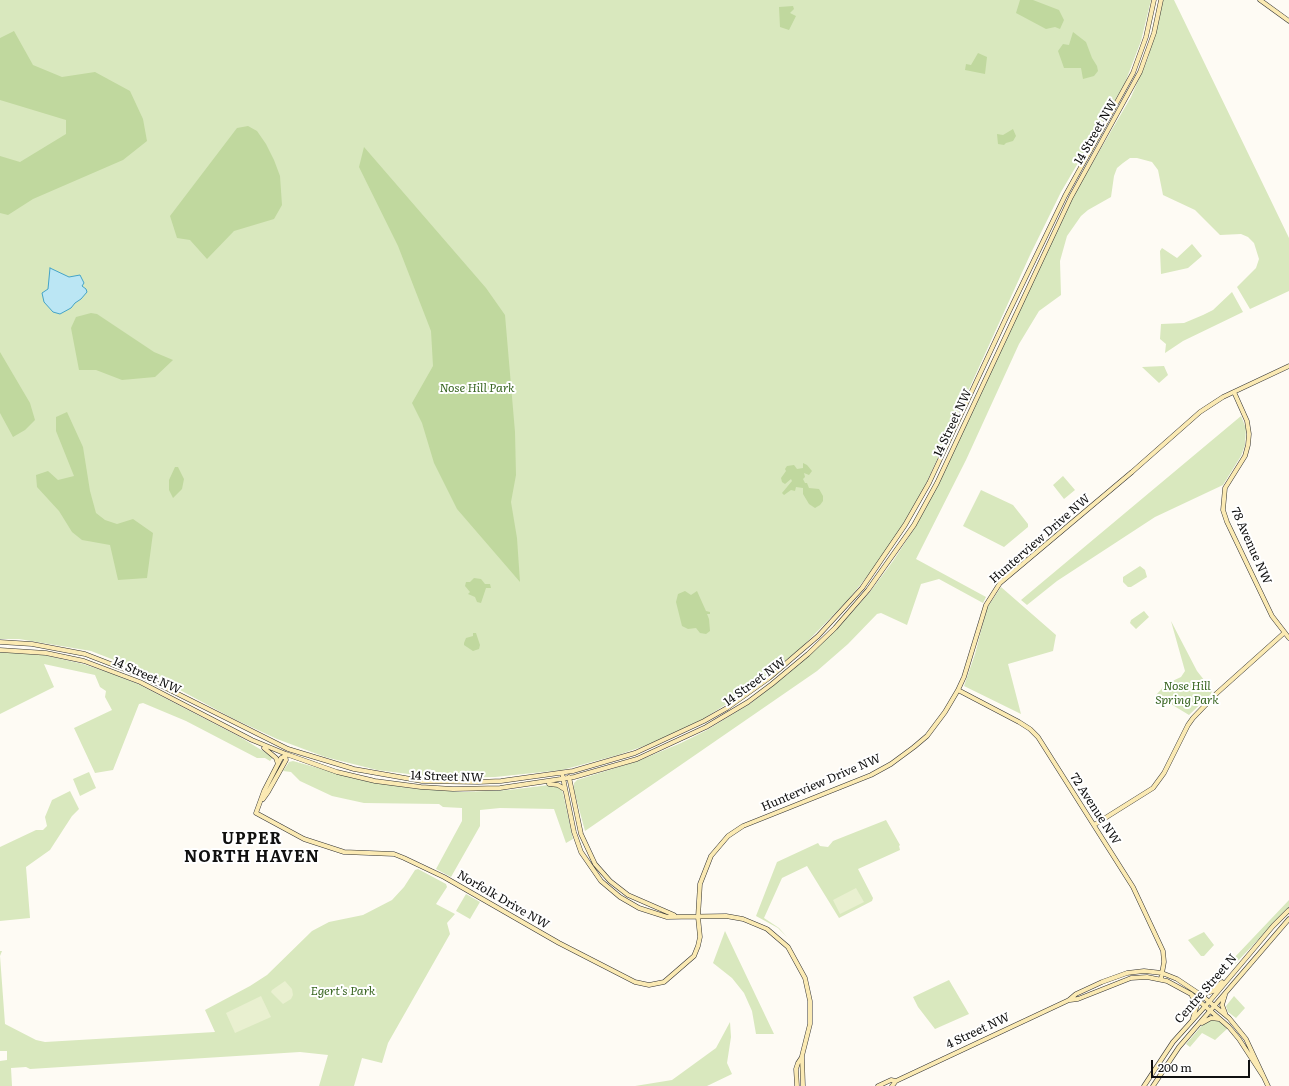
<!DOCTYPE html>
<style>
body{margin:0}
#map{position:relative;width:1289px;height:1086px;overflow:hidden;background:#fefbf4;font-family:Literata,serif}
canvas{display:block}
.scale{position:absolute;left:1151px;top:1060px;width:99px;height:18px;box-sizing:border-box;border:2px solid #101010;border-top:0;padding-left:5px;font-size:12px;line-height:14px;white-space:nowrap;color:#101010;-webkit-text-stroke:3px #fff;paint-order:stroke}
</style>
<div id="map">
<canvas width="1289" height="1086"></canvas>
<div class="scale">200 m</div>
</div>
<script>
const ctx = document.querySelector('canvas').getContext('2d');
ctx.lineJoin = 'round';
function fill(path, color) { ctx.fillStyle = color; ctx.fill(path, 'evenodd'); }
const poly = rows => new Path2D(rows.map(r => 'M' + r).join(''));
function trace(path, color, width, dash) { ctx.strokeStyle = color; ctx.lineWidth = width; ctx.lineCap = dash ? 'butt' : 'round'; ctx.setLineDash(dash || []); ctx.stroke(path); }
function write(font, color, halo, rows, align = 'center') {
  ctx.font = font + ' Literata,serif'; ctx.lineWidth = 4; ctx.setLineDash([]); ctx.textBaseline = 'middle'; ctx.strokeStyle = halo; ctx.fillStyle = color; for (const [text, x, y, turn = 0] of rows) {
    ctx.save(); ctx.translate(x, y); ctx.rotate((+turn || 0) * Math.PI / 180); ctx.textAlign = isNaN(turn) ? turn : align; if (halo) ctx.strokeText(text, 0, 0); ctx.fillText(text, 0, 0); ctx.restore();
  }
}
fill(poly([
 [0,0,1151,0,1141,41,1125,83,1061,192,1030,255,924,488,894,539,873,569,848,600,801,648,744,693,703,719,653,743,618,755,562,770,495,777,440,778,377,770,325,757,277,739,232,718,150,674,91,651,19,639,0,639],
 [1163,0,1174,0,1289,238,1289,291,1250,309,1237,287,1256,268,1259,259,1254,243,1248,237,1241,234,1220,235,1195,210,1163,195,1158,170,1152,162,1137,158,1130,158,1123,163,1117,168,1114,176,1111,197,1088,210,1081,216,1067,236,1060,261,1061,295,1039,311,1019,344,966,460,916,559,986,597,983,603,939,579,921,584,907,625,881,613,877,614,848,644,817,671,585,831,574,790,574,783,577,780,638,761,681,743,707,730,751,703,789,673,836,630,870,592,893,561,914,529,938,485,1072,198,1131,97,1148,58],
 [1192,244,1202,256,1188,268,1161,274,1160,251,1162,248,1177,258],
 [1232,292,1243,312,1183,341,1165,353,1166,344,1160,339,1161,324,1184,323,1203,315,1213,310],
 [1164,366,1168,375,1159,383,1142,367],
 [1241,416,1246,428,1245,445,1241,456,1223,485,1155,517,1057,581,1027,605,1021,600],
 [1063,476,1075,490,1064,499,1053,485],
 [981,490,1013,505,1028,524,1028,527,1004,547,963,526],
 [1140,566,1145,570,1147,577,1131,587,1128,587,1123,582,1123,577],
 [1001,587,1056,635,1053,651,1008,664,1021,714,964,686,975,654,987,608],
 [1144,611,1149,617,1136,629,1130,623,1131,620],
 [1171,621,1197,671,1212,690,1211,694,1189,715,1156,695,1166,684,1181,677,1185,671],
 [0,652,44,655,83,664,110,673,138,684,240,737,273,757,270,761,265,758,257,758,186,721,143,703,139,704,113,770,95,773,74,728,112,710,105,697,106,691,100,687,95,675,44,664,54,687,0,714],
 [293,761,361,780,410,788,463,792,509,790,549,785,560,787,563,793,573,839,566,843,554,809,500,808,480,810,480,826,451,877,436,869,462,821,462,808,443,807,439,804,364,803,332,796,300,781,291,772,283,771,289,762],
 [89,772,96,788,80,796,73,779],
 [70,791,79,809,72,816,50,850,26,867,30,918,0,921,0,847,36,830,43,830,47,826,45,817,52,800],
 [886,820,900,845,899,846,900,850,858,869,873,898,872,901,839,918,807,866,782,878,764,918,779,928,787,937,778,928,756,916,777,862,818,843,820,846,828,847,833,841],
 [418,869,446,884,447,887,436,904,455,914,447,923,450,934,388,1043,382,1063,362,1058,354,1086,319,1086,328,1055,300,1052,30,1069,26,1067,11,1068,12,1086,0,1086,0,1061,7,1060,7,1051,0,1051,0,951,2,951,0,956,5,1024,36,1040,45,1042,215,1032,205,1010,250,986,267,975,312,931,329,922,363,915,392,900,404,887,415,870],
 [466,894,480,902,470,919,456,911],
 [1289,900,1289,907,1235,964,1233,959],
 [725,931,774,1034,756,1034,752,1011,744,993,732,978,713,963],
 [1204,932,1214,945,1204,956,1201,956,1188,940],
 [949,980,969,1014,935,1029,918,1007,913,997],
 [1234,996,1245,1008,1236,1018,1228,1012,1226,1006],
 [1210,1020,1218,1020,1228,1028,1215,1040,1202,1033,1190,1047,1186,1044,1204,1023],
 [730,1022,731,1037,727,1063,732,1074,707,1086,635,1086,672,1080,716,1048]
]), '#d9e8be');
fill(poly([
 [1020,0,1033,0,1059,10,1064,20,1060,29,1055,27,1046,29,1016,13],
 [793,6,794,9,790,13,796,16,789,30,780,27,779,7],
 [14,31,33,65,62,77,95,72,130,91,143,119,147,141,123,160,33,199,8,215,0,213,0,156,20,162,66,134,66,120,0,100,0,38],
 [1073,32,1086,42,1092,58,1097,66,1098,71,1094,76,1083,79,1081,68,1064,68,1058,51,1063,44,1069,45],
 [978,53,987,57,985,74,965,70,966,64,971,65],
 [248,126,257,131,266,144,274,160,280,176,282,205,274,219,234,231,207,259,190,240,177,238,170,216,237,128],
 [1013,129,1016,136,1013,141,1006,143,1004,145,998,144,997,134,1003,135],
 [364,147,486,288,505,315,515,432,516,475,511,502,517,538,520,582,457,509,434,463,422,423,412,403,433,366,431,331,398,246,359,167],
 [91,313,97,314,154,352,173,360,155,377,122,380,96,370,79,370,71,328,76,317],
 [0,352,30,403,35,420,25,430,13,437,0,413],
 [67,412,83,447,90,491,96,513,105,520,117,524,133,519,153,533,147,578,118,580,110,545,82,540,72,532,59,511,37,487,36,475,48,471,58,480,74,476,56,431,56,417],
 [803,463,807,465,812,471,809,475,804,473,805,477,803,479,805,483,807,483,809,488,819,489,823,496,823,501,820,505,815,508,809,504,803,494,803,488,796,487,795,491,791,490,784,495,782,493,792,481,791,479,785,484,782,482,781,478,786,471,785,469,787,466,794,465,797,469,803,468],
 [175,467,178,467,184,479,182,489,173,498,169,490,169,480],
 [474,578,481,579,485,584,490,584,491,588,486,588,481,603,477,602,475,597,468,594,470,592,465,586,466,582,470,582],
 [685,591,691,595,697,591,706,611,710,612,710,614,707,614,709,619,710,631,706,634,700,633,696,628,688,629,682,626,676,602,678,594],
 [473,633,476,633,480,645,479,649,473,651,464,645,464,643,466,638,473,636]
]), '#c0d89e');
fill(poly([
 [856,888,864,902,840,914,833,900],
 [285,981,292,989,293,995,291,999,283,1004,271,992,272,990],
 [261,996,271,1017,235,1033,226,1013]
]), '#e9f0d0');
const water = poly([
 [50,268,69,277,80,275,84,283,82,286,86,289,87,292,81,299,75,303,71,308,60,314,53,312,44,302,42,293,48,289,50,268]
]);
fill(water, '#bbe6f4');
trace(water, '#45a4c8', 1);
const secondary = poly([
 [1260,0,1289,21],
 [1234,392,1247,421,1249,434,1248,445,1245,456,1225,488,1223,510,1227,522,1272,616,1289,638],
 [0,642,32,644,85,654,142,676,288,749,354,769,422,781,478,782,501,781,573,771,635,753,704,721,727,708,769,678,818,636,862,588,905,525,929,483,1006,318,1065,196,1133,73,1146,37,1154,0],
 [0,650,46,653,84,661,140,682,252,740,286,754,337,772,375,781,421,787,453,789,500,788,574,777,637,759,706,727,748,702,772,684,808,654,835,628,868,590,914,525,937,483,1071,197,1140,72,1154,33,1161,0],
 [958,690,1019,722,1030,729,1038,737,1133,887,1163,951,1164,962,1161,979],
 [264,748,276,758,278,764],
 [285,756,281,758,264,791,256,813,304,839,344,852,394,854,404,858,444,877,559,943,635,982,649,985,664,982,694,956,698,946,700,937,698,917,700,884,711,856,728,836,743,826,871,775,891,764,914,747,927,736,945,712,958,690,964,677,986,605,1000,583,1132,472,1200,412,1223,397,1289,366],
 [562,773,574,832,581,852,601,881,620,897,639,908,667,917,726,916,743,919,767,929,788,947,805,978,810,1001,810,1024,802,1056,803,1086],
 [569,777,581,834,595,864,610,881,628,895,674,915],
 [549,784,558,785,564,789],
 [263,799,268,792,286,760,285,755],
 [1094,825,1153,788,1164,773,1188,725,1193,718,1217,693,1284,633],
 [1201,995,1213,991,1222,982],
 [1225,995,1222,1005,1225,1013],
 [1192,996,1197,1005,1193,1018],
 [1070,1000,1078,999,1131,978,1147,977,1167,981,1191,994,1229,1027,1239,1039,1263,1076],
 [1202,1023,1211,1018,1219,1019],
 [797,1086,796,1069,798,1063,802,1057],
 [878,1086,891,1080,896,1081],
 [892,1086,896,1081,1069,1000,1076,994,1102,982,1127,973,1144,971,1162,973,1177,979,1201,995,1229,1018,1246,1039,1268,1086],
 [1144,1086,1173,1042,1209,1002,1273,926,1289,910],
 [1153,1086,1179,1047,1289,919]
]);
trace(secondary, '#323232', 5);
trace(secondary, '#fbeab3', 4);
write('12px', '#101010', '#fff', [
 ["14 Street NW",1096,132,-60],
 ["14 Street NW",953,423,-65],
 ["Hunterview Drive NW",1040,539,-41],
 ["78 Avenue NW",1251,546,66],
 ["14 Street NW",147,676,24],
 ["14 Street NW",755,682,-36],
 ["14 Street NW",447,777,2],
 ["Hunterview Drive NW",821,783,-23],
 ["72 Avenue NW",1095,809,57],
 ["Norfolk Drive NW",503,900,30],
 ["Centre Street N",1206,989,-49],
 ["4 Street NW",978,1031,-25]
]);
write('italic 12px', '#396622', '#fff', [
 ["Nose Hill Park",477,388],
 ["Nose Hill",1187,686],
 ["Spring Park",1187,700],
 ["Egert's Park",343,991]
]);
ctx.letterSpacing = '1px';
write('bold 16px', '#101010', '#fff', [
 ["UPPER",252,839],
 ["NORTH HAVEN",252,857]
]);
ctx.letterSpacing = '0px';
</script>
